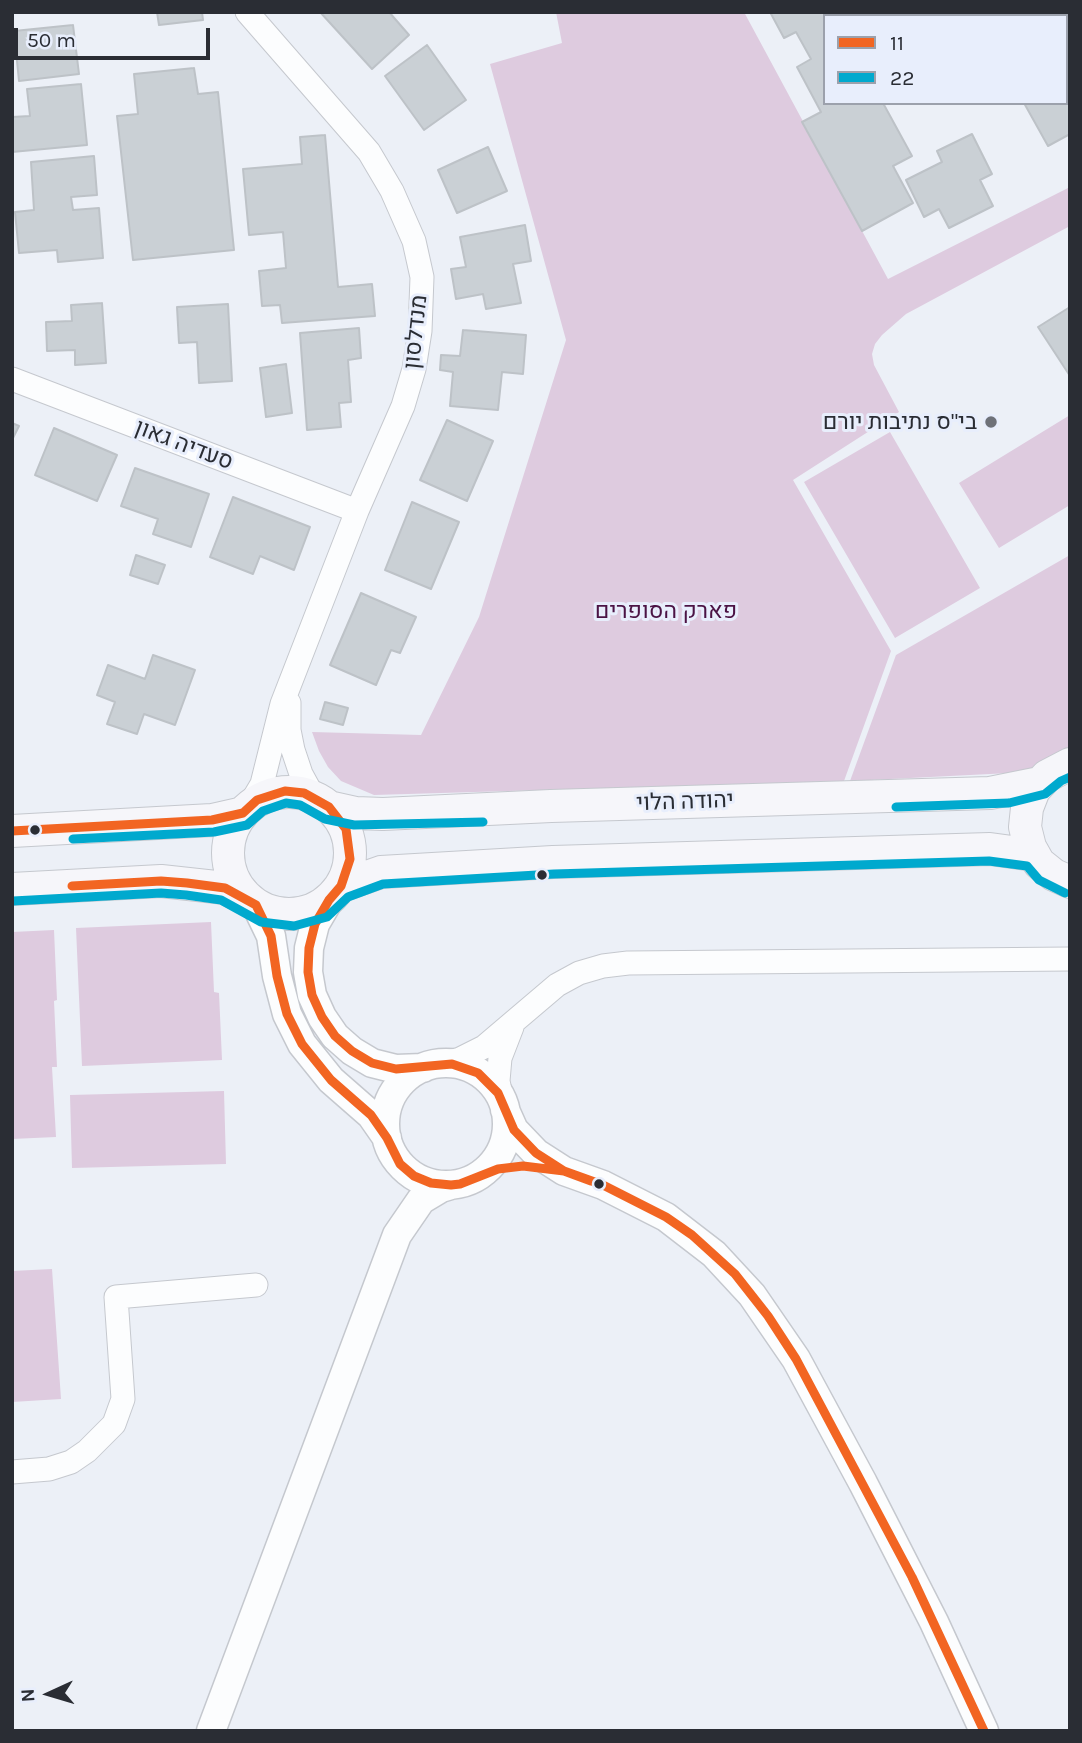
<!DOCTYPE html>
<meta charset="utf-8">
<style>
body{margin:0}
#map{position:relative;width:1082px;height:1743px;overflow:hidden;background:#ecf0f7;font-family:Karla,sans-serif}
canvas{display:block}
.frame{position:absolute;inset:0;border:14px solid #2a2d34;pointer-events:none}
.legend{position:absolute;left:823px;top:14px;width:245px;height:91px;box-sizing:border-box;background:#e8eefc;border:2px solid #9ca1ac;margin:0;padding:9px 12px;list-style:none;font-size:21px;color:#2a2d34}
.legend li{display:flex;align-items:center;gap:14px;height:35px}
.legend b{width:35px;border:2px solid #9ca1ac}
.north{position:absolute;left:14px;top:1659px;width:70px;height:70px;-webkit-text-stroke:5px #e8eefc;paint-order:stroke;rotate:266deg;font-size:19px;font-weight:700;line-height:28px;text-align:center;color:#2a2d34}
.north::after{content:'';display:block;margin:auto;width:24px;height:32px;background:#2a2d34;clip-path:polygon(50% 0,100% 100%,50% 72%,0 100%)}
.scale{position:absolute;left:14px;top:28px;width:196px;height:32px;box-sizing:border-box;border:4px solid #2a2d34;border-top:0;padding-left:9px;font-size:21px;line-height:24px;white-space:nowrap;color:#2a2d34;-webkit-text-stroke:5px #e8eefc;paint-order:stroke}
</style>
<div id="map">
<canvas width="1082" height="1743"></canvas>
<div class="frame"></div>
<ul class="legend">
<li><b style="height:9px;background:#f26522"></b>11</li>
<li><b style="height:9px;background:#00a9ce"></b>22</li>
</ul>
<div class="north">N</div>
<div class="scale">50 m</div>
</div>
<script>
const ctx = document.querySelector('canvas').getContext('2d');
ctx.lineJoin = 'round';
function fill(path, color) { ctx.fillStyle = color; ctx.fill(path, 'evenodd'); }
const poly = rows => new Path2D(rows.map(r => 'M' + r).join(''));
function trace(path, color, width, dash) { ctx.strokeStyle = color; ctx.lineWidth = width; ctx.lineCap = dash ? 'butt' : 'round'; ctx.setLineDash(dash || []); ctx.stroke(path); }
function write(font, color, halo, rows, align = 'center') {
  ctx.font = font + ' Karla,Heebo,sans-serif'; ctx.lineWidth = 6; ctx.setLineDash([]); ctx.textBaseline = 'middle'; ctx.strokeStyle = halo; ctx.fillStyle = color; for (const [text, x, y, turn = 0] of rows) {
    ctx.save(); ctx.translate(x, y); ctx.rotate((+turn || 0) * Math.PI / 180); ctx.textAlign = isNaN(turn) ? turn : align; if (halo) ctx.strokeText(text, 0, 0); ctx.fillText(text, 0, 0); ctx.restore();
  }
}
fill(poly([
 [556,12,744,12,888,279,1070,187,1070,226,906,314,882,335,875,344,872,354,874,365,899,412,793,480,891,651,844,781,374,795,341,781,328,767,319,751,312,732,421,735,479,617,566,340,490,64,562,43],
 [1070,415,1070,505,999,548,959,483],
 [890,432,980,588,895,638,804,482],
 [1070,555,1070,770,850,781,896,655],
 [211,922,214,992,219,993,222,1060,82,1066,76,928],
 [54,930,57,1000,54,1001,57,1067,52,1067,56,1137,12,1139,12,932],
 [224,1091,226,1164,72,1168,70,1095],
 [52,1269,61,1399,12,1402,12,1271]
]), '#decbdf');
const building = poly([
 [157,12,202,12,203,20,159,25,157,12],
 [320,12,389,12,409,35,372,69,320,12],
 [770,12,858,12,859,16,825,16,825,103,883,103,912,156,893,166,913,203,862,231,802,122,821,112,797,67,811,59,796,32,784,38,770,12],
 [892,12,923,12,918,16,894,16,892,12],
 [1005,12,1034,12,1036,16,998,16,1005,12],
 [73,25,79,74,19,81,14,31,73,25],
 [427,45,466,100,424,130,385,76,427,45],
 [194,68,198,94,218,92,234,250,133,260,117,116,138,114,134,74,194,68],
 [1066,70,1070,76,1070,134,1048,146,1024,103,1066,103,1066,70],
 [81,84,87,145,12,152,12,117,30,116,27,89,81,84],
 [972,134,992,174,980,180,993,206,949,228,939,209,924,217,906,180,942,162,937,151,972,134],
 [325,135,338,287,372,284,375,316,282,323,280,305,262,306,259,271,286,268,283,232,249,235,243,169,302,164,300,137,325,135],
 [488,147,507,191,457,213,438,170,488,147],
 [94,156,97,195,71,197,73,210,99,208,103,258,58,262,57,250,19,253,15,212,34,210,31,162,94,156],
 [525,225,531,261,513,264,521,303,486,309,483,294,456,299,451,269,466,267,460,237,525,225],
 [102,303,106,363,75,365,75,350,47,351,46,322,72,321,71,305,102,303],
 [228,304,232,381,199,383,197,342,179,343,177,307,228,304],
 [1070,307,1070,376,1038,327,1070,307],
 [359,328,361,358,348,360,351,402,339,403,341,427,307,430,300,333,359,328],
 [463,330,526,335,523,374,502,372,498,410,450,406,453,372,440,370,441,355,460,356,463,330],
 [286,364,292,413,266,417,260,368,286,364],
 [447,420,493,441,467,501,420,480,447,420],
 [12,423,19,426,12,440,12,423],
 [54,428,117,455,97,501,35,475,54,428],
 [135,468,209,494,191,547,153,534,158,519,121,506,135,468],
 [233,497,310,527,294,570,260,556,253,574,210,557,233,497],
 [412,502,459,522,431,589,385,570,412,502],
 [136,555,165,565,158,584,130,575,136,555],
 [361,593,416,617,400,653,391,650,376,685,330,665,361,593],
 [153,655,195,670,175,725,144,714,137,734,107,724,115,702,97,695,108,665,145,679,153,655],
 [325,702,348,708,343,725,320,719,325,702]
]);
fill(building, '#cad0d5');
trace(building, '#bdc2c7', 2);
const minor = poly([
 [247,12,369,152,392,191,414,241,422,277,420,331,414,369,403,406,357,511,282,704,262,784,249,806],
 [12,379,357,511],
 [289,703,289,730,293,750,301,774,313,796],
 [442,1064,460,1059,484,1047,557,985,579,973,603,966,628,963,1070,959],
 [502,1101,498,1081,500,1058,512,1027],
 [12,1472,49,1469,71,1462,87,1451,114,1424,123,1399,116,1297,256,1285]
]);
const tertiary = poly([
 [329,900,315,924,309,948,308,972,312,995,322,1017,335,1036,352,1051,372,1063,396,1069,423,1068],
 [256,905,271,936,277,976,287,1014,302,1044,331,1080,371,1115,387,1138],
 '385 1124a61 61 0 1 1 122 0a61 61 0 1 1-122 0Z',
 [505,1110,514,1130,536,1153,564,1171,603,1185,666,1217,714,1254,752,1295,796,1359,863,1483,934,1622,984,1731],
 [211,1731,397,1235,421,1200,441,1188,451,1185]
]);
const secondary = poly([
 [1070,764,1047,776,1034,790,1027,808,1025,827,1030,847,1039,863,1054,875,1070,882],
 '228 853a61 61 0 1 1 122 0a61 61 0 1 1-122 0Z',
 [329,807,356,813,383,814,551,806,990,793,1040,783],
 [12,831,212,820,243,813],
 [341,886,381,872,553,862,990,849,1034,855],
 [12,889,161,881,225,888,249,900]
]);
trace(minor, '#c5c8ce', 25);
trace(tertiary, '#c5c8ce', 31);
trace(secondary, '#c5c8ce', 34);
trace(minor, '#fcfdfe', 23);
trace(tertiary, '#fcfdfe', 28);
trace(secondary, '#f6f6fa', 32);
trace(poly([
 [12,831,212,820,243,813,257,800,285,791,304,793,329,807,346,829,350,859,341,886,329,900,315,924,309,948,308,972,312,995,322,1017,335,1036,352,1051,372,1063,396,1069,452,1064,478,1073,498,1093,514,1130,536,1153,564,1171,603,1185,666,1217,692,1235,735,1274,768,1316,796,1359,912,1577,984,1731],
 [72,886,161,881,187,883,225,888,256,905,271,936,277,976,287,1014,302,1044,331,1080,371,1115,387,1138,400,1164,414,1176,431,1183,451,1185,460,1184,498,1169,523,1166,564,1171,591,1181]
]), '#f26522', 9);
trace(poly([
 [896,807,1009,803,1045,794,1061,781,1070,777],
 [73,839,214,832,247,825,263,811,286,803,300,805,325,819,354,825,483,822],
 [13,901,161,893,186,895,221,900,261,922,294,926,327,917,348,897,383,884,554,874,989,861,1027,866,1039,880,1065,893]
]), '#00a9ce', 9);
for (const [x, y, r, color] of [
 [991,422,7,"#6e7178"],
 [35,830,6,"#2a2d34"],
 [542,875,6,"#2a2d34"],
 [599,1184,6,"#2a2d34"]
]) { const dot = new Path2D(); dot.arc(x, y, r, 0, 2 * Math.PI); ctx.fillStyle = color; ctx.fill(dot); trace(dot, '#e8eefc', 2.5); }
write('23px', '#2a2d34', '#e8eefc', [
 ["מנדלסון",416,332,-84],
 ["סעדיה גאון",184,445,21],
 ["יהודה הלוי",685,802,-2]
]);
write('23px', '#2a2d34', '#e8eefc', [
 ["בי\"ס נתיבות יורם",977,422]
], 'right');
write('23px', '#4b1345', '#e8eefc', [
 ["פארק הסופרים",666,611]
]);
</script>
